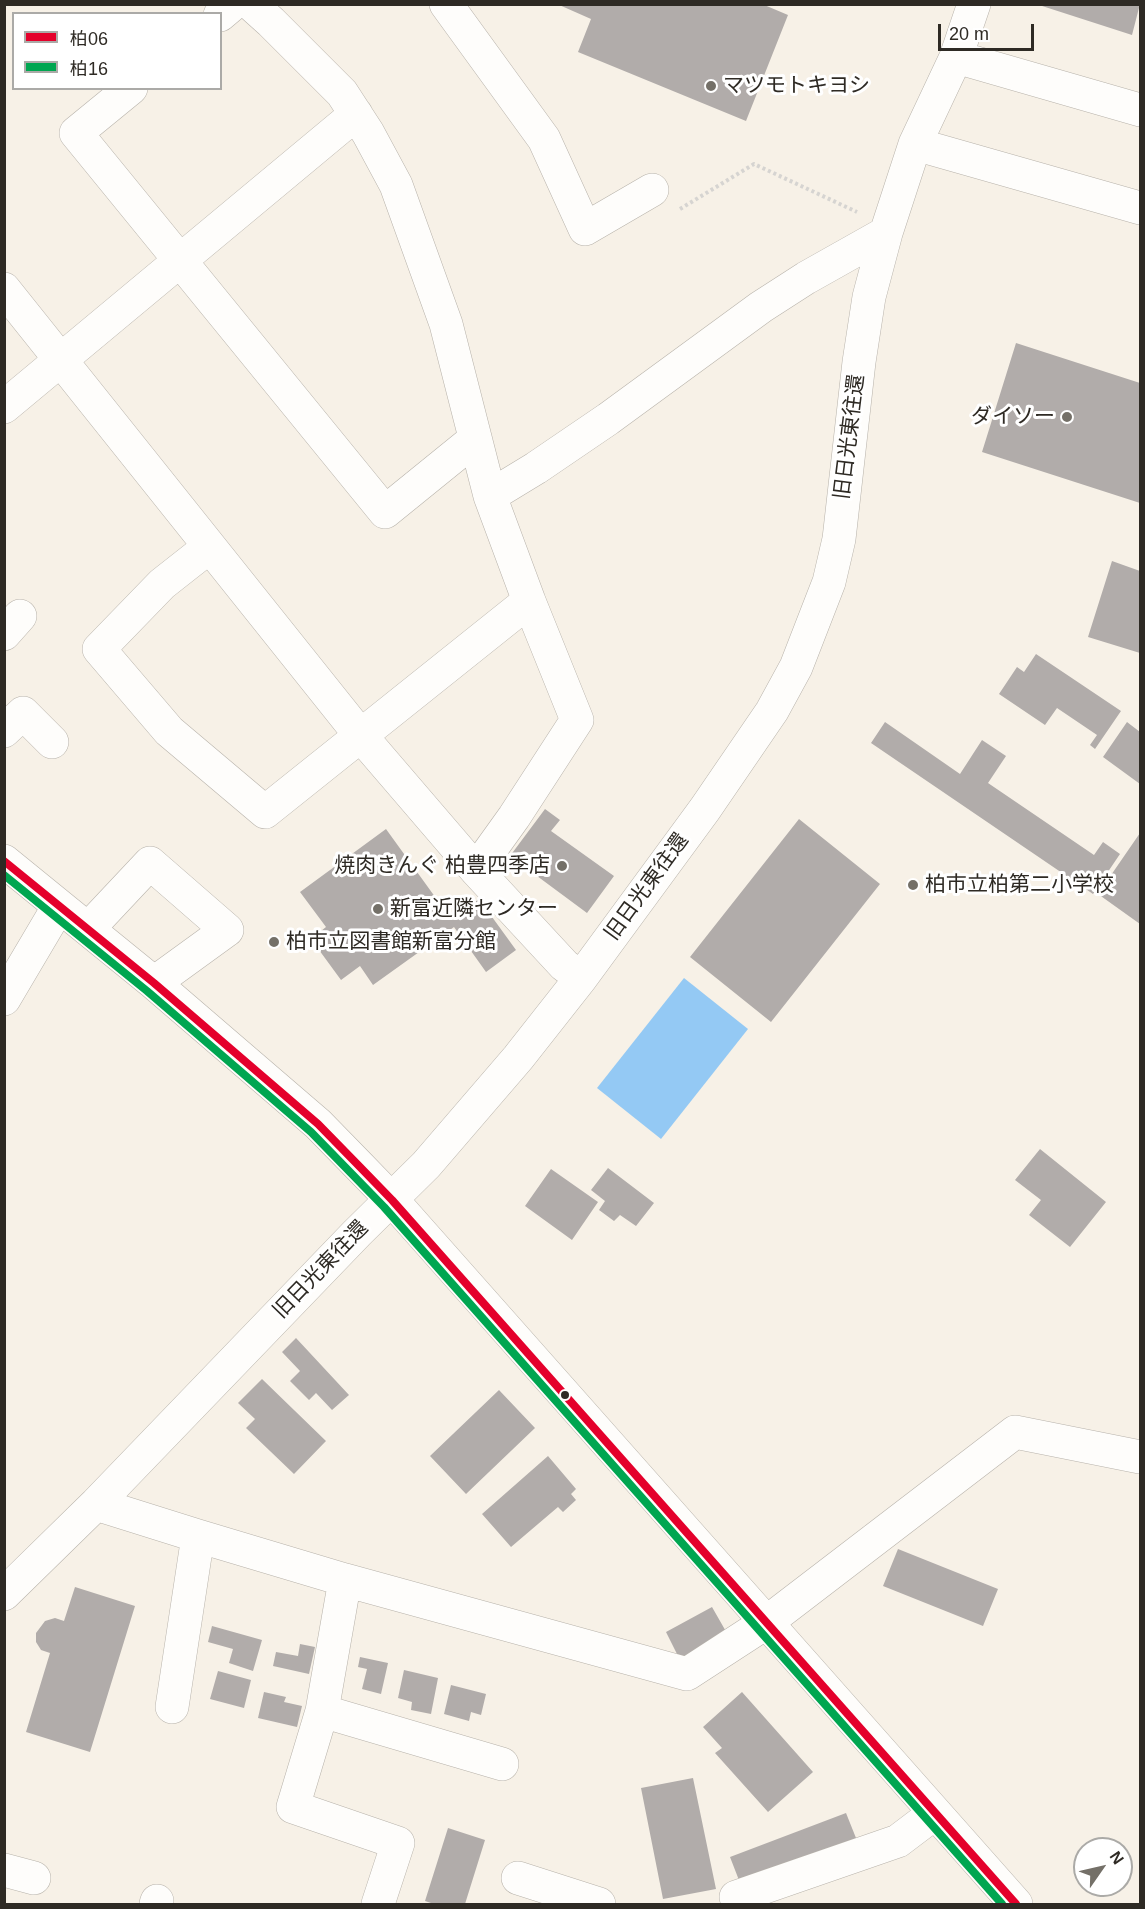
<!DOCTYPE html>
<meta charset="utf-8">
<style>
body{margin:0}
#map{position:relative;width:1145px;height:1909px;overflow:hidden;background:#f7f1e7;font-family:Arial,"Noto Sans JP",sans-serif}
canvas{display:block}
.frame{position:absolute;inset:0;border:6px solid #2e2a24;pointer-events:none}
.legend{position:absolute;left:12px;top:12px;width:210px;height:78px;box-sizing:border-box;background:#fff;border:2px solid #abaaa7;margin:0;padding:8px 10px;list-style:none;font-size:18px;color:#2e2a24}
.legend li{display:flex;align-items:center;gap:12px;height:30px}
.legend b{width:30px;border:2px solid #abaaa7}
.north{position:absolute;left:1073px;top:1837px;width:60px;height:60px;box-sizing:border-box;background:#fff;border:2px solid #abaaa7;border-radius:50%;rotate:56deg;font-size:16px;font-weight:700;line-height:24px;text-align:center;color:#2e2a24}
.north::after{content:'';display:block;margin:auto;width:21px;height:27px;background:#747068;clip-path:polygon(50% 0,100% 100%,50% 72%,0 100%)}
.scale{position:absolute;left:938px;top:24px;width:96px;height:27px;box-sizing:border-box;border:3px solid #2e2a24;border-top:0;padding-left:8px;font-size:18px;line-height:21px;white-space:nowrap;color:#2e2a24;-webkit-text-stroke:4px #fff;paint-order:stroke}
</style>
<div id="map">
<canvas width="1145" height="1909"></canvas>
<div class="frame"></div>
<ul class="legend">
<li><b style="height:8px;background:#e4002b"></b>柏06</li>
<li><b style="height:8px;background:#00a651"></b>柏16</li>
</ul>
<div class="north">N</div>
<div class="scale">20 m</div>
</div>
<script>
const ctx = document.querySelector('canvas').getContext('2d');
ctx.lineJoin = 'round';
function fill(path, color) { ctx.fillStyle = color; ctx.fill(path, 'evenodd'); }
const poly = rows => new Path2D(rows.map(r => 'M' + r).join(''));
function trace(path, color, width, dash) { ctx.strokeStyle = color; ctx.lineWidth = width; ctx.lineCap = dash ? 'butt' : 'round'; ctx.setLineDash(dash || []); ctx.stroke(path); }
function write(font, color, halo, rows, align = 'center') {
  ctx.font = font + ' Arial,"Noto Sans JP",sans-serif'; ctx.lineWidth = 6; ctx.setLineDash([]); ctx.textBaseline = 'middle'; ctx.strokeStyle = halo; ctx.fillStyle = color; for (const [text, x, y, turn = 0] of rows) {
    ctx.save(); ctx.translate(x, y); ctx.rotate((+turn || 0) * Math.PI / 180); ctx.textAlign = isNaN(turn) ? turn : align; if (halo) ctx.strokeText(text, 0, 0); ctx.fillText(text, 0, 0); ctx.restore();
  }
}
fill(poly([
 [684,978,748,1029,661,1139,597,1088]
]), '#94c9f4');
fill(poly([
 [557,4,762,4,788,15,746,121,578,52,591,19],
 [1140,4,1132,35,1039,5,1039,4],
 [1016,343,1140,383,1140,503,982,452],
 [1112,561,1140,571,1140,653,1088,637],
 [1036,654,1121,711,1095,749,1090,745,1097,735,1057,708,1045,725,999,694,1017,667,1024,672],
 [885,722,960,774,982,740,1006,756,988,783,1094,855,1103,842,1120,854,1093,894,871,743],
 [1127,722,1140,732,1140,784,1103,757],
 [545,809,560,820,551,831,614,876,587,913,510,856],
 [799,819,880,884,771,1022,690,957],
 [386,829,451,919,479,899,516,950,486,972,454,927,373,985,360,966,341,980,311,939,326,927,300,892],
 [1140,833,1140,924,1098,894],
 [1040,1149,1106,1202,1070,1247,1029,1215,1041,1200,1015,1180],
 [608,1168,654,1203,636,1226,620,1215,614,1221,599,1210,605,1201,591,1190],
 [551,1169,598,1202,572,1240,525,1206],
 [296,1338,349,1395,332,1410,316,1393,309,1400,290,1381,300,1371,282,1352],
 [262,1379,326,1441,294,1474,246,1428,255,1419,238,1403],
 [499,1390,535,1428,466,1494,430,1456],
 [548,1456,576,1489,571,1494,576,1500,563,1512,558,1507,511,1547,482,1514],
 [898,1549,998,1589,983,1626,883,1586],
 [75,1587,135,1606,90,1752,26,1732,50,1653,41,1650,36,1642,36,1633,45,1621,55,1618,64,1621],
 [712,1607,728,1635,680,1660,666,1632],
 [212,1626,262,1640,253,1671,229,1663,233,1649,208,1642],
 [300,1644,315,1647,309,1674,273,1666,276,1652,298,1656],
 [360,1657,388,1663,381,1694,362,1689,367,1669,358,1667],
 [404,1670,438,1678,431,1714,411,1710,412,1702,398,1698],
 [218,1671,251,1680,244,1708,210,1699],
 [451,1685,486,1694,481,1715,471,1712,469,1721,444,1714],
 [264,1692,286,1697,284,1702,302,1706,297,1727,258,1718],
 [742,1692,813,1772,768,1812,715,1753,722,1748,703,1727],
 [693,1778,716,1889,663,1899,641,1788],
 [846,1813,858,1843,742,1888,730,1857],
 [448,1828,485,1840,465,1904,434,1904,425,1901]
]), '#b1acaa');
const minor = poly([
 [251,4,271,22,342,93,368,133,396,185,446,324,490,496,529,601,577,720,514,817,476,870],
 [446,4,544,139,585,229,652,190],
 [220,15,233,4],
 [956,57,1140,110],
 [131,88,76,133,385,512,475,439],
 [915,144,1140,208],
 [4,289,361,736,476,870,564,965,581,978],
 [4,407,356,114],
 [490,496,536,468,608,419,761,307,806,278,886,233],
 [209,547,162,584,99,649,169,731,265,812,529,601],
 [4,634,20,616],
 [4,731,23,713,52,742],
 [4,861,154,983,318,1124,360,1167,392,1200,1016,1904],
 [88,929,150,863,227,930,154,983],
 [4,999,59,906],
 [96,1504,198,1536,345,1580,687,1674,767,1622,1015,1432,1140,1457],
 [345,1580,322,1711,293,1807,398,1843,378,1904],
 [4,1594,96,1504,357,1233,426,1165,518,1058,581,978,705,809,772,711,796,667,829,582,839,539,859,362,869,297,886,233,915,144,956,57,974,4],
 [172,1707,198,1536],
 [322,1711,502,1764],
 [4,1870,34,1878],
 [518,1878,599,1904],
 [736,1897,898,1841,935,1813],
 [156,1904,157,1901]
]);
trace(minor, '#b7b2aa', 34);
trace(poly([
 [680,209,754,164,857,212]
]), '#d6d4d1', 4, [3, 3]);
trace(minor, '#fefdfb', 33);
trace(poly([
 [4,861,154,983,318,1124,360,1167,392,1200,1016,1904]
]), '#e4002b', 8);
trace(poly([
 [4,875,147,991,311,1132,384,1207,1002,1904]
]), '#00a651', 8);
for (const [x, y, r, color] of [
 [711,86,6,"#747068"],
 [1067,417,6,"#747068"],
 [562,866,6,"#747068"],
 [913,885,6,"#747068"],
 [378,909,6,"#747068"],
 [274,942,6,"#747068"],
 [565,1395,5,"#2e2a24"]
]) { const dot = new Path2D(); dot.arc(x, y, r, 0, 2 * Math.PI); ctx.fillStyle = color; ctx.fill(dot); trace(dot, '#fff', 2); }
write('21px', '#2e2a24', '#fff', [
 ["マツモトキヨシ",723,86],
 ["ダイソー",1055,417,"right"],
 ["焼肉きんぐ 柏豊四季店",550,866,"right"],
 ["柏市立柏第二小学校",925,885],
 ["新富近隣センター",390,909],
 ["柏市立図書館新富分館",286,942]
], 'left');
write('21px', '#2e2a24', '#fff', [
 ["旧日光東往還",850,437,-83],
 ["旧日光東往還",647,887,-54],
 ["旧日光東往還",321,1270,-46]
]);
</script>
